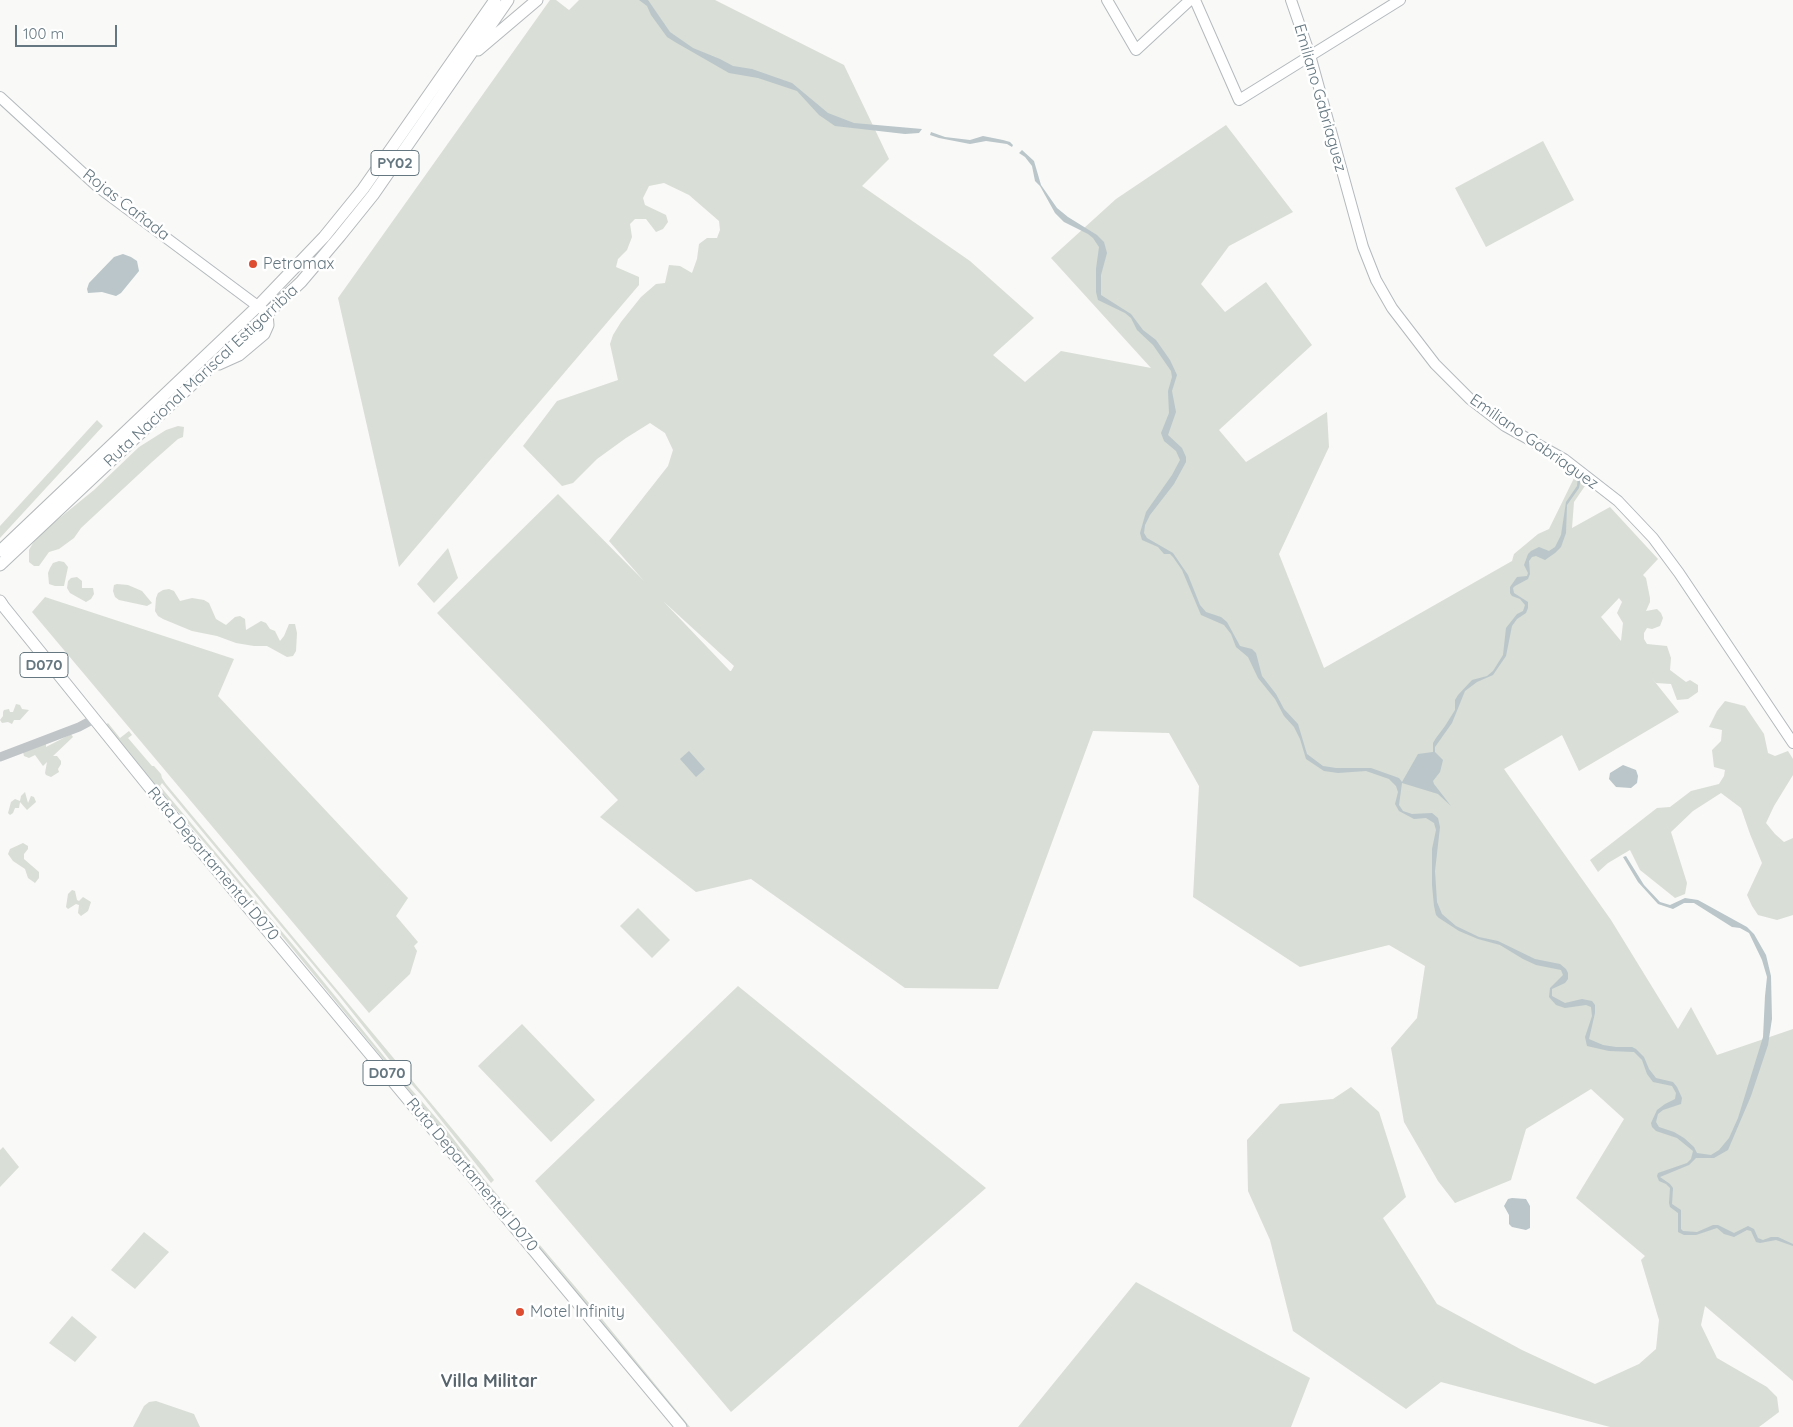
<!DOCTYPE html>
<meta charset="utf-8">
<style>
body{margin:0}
#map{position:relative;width:1793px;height:1427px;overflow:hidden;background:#f9f9f7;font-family:Quicksand,sans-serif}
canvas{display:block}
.scale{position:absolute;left:15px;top:25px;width:102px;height:22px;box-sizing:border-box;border:2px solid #657780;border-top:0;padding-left:6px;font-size:15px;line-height:18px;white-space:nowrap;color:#657780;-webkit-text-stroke:4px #fff;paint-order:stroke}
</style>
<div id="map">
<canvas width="1793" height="1427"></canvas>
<div class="scale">100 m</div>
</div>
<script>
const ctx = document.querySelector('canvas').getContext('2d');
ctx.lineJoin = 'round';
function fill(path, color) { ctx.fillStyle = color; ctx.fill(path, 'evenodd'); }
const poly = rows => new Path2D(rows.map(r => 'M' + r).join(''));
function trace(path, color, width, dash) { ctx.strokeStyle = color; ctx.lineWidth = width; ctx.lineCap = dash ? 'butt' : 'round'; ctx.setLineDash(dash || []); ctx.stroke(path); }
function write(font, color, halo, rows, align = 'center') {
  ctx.font = font + ' Quicksand,sans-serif'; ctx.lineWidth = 5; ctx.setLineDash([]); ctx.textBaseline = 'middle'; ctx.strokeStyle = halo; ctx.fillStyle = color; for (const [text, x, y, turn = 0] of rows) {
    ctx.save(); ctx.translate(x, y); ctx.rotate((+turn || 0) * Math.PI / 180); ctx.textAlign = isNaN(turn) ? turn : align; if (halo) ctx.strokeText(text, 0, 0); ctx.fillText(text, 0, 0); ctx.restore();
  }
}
fill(poly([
 [550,0,556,0,569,10,579,0,715,0,844,65,889,159,862,186,970,261,1034,318,993,355,1025,382,1061,351,1151,368,1051,258,1116,199,1226,125,1293,212,1229,246,1201,284,1225,312,1266,282,1312,345,1219,430,1246,462,1327,412,1329,447,1279,554,1324,668,1512,561,1514,554,1538,534,1549,529,1576,474,1587,483,1574,502,1572,528,1610,507,1658,559,1643,575,1646,578,1650,598,1650,602,1646,611,1657,609,1661,613,1663,618,1660,626,1652,629,1647,628,1644,633,1644,639,1647,644,1667,646,1671,658,1670,670,1686,682,1690,680,1698,685,1698,692,1688,699,1677,700,1671,684,1656,683,1651,677,1679,712,1579,771,1562,735,1504,769,1611,920,1678,1029,1691,1007,1717,1055,1793,1029,1793,1381,1705,1306,1701,1325,1717,1358,1767,1387,1777,1397,1779,1412,1759,1427,1610,1427,1441,1382,1406,1409,1293,1331,1270,1240,1248,1191,1247,1140,1280,1104,1333,1099,1351,1087,1379,1112,1406,1197,1383,1218,1437,1304,1522,1350,1595,1384,1639,1364,1656,1349,1659,1320,1641,1260,1645,1256,1576,1198,1624,1119,1591,1089,1526,1129,1511,1180,1455,1203,1438,1181,1404,1122,1391,1048,1417,1018,1425,966,1389,945,1300,967,1193,897,1199,786,1169,733,1093,731,998,989,905,988,751,879,696,892,600,817,618,800,437,613,558,494,644,581,609,541,668,466,673,450,665,433,650,423,626,438,597,459,573,483,562,486,523,446,557,401,618,380,610,344,613,335,621,322,641,297,656,284,665,283,669,265,680,266,692,273,697,259,699,244,707,238,717,238,720,230,719,221,689,195,664,183,649,186,643,198,645,205,666,215,668,222,663,229,656,232,646,219,635,219,630,224,632,237,627,250,618,259,616,267,639,277,639,285,399,567,338,298],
 [1619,598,1622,602,1617,613,1623,623,1621,641,1601,617],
 [663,601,734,666,731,671,730,671],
 [1543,141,1574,200,1486,247,1455,188],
 [97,420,103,426,0,538,0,526],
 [178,426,184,427,183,437,178,439,152,462,81,528,74,538,59,549,49,552,39,566,34,566,29,562,29,550,33,543,46,529,94,490,139,447,166,430],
 [448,548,458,578,434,603,417,584],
 [59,561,64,562,68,567,64,586,55,586,49,584,48,573,50,568,53,563],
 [77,577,82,581,82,588,93,588,94,594,91,599,86,602,70,593,67,588,68,581,71,578],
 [117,584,128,585,142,591,152,603,147,606,119,600,115,597,113,591,114,585],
 [169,589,174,591,180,601,192,598,204,600,209,603,216,619,226,625,235,617,240,616,245,619,246,630,261,621,266,623,270,629,275,631,280,641,284,636,289,624,295,624,297,633,296,651,293,656,287,657,267,646,254,646,236,643,217,636,192,631,163,619,158,616,155,611,156,598,158,593,163,590],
 [45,597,234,659,218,696,408,898,396,916,418,942,414,946,417,951,410,974,369,1013,32,612],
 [1725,701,1745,706,1764,734,1768,753,1775,756,1788,751,1793,759,1793,775,1774,806,1766,823,1775,834,1784,842,1793,838,1793,915,1777,920,1758,915,1752,906,1747,895,1762,863,1750,834,1741,808,1721,793,1693,811,1671,832,1687,883,1685,894,1675,898,1640,870,1630,850,1608,863,1598,872,1590,860,1657,808,1670,807,1691,791,1719,784,1724,776,1725,770,1714,767,1712,750,1721,741,1722,730,1709,727,1717,711],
 [16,704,20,705,22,709,29,710,20,720,14,720,12,724,8,722,2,723,0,720,3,716,3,712,4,710,9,709,10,712,13,712],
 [108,723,120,738,129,731,132,735,128,738,152,766,154,766,161,774,162,778,166,784,484,1167,494,1180,491,1183,422,1096,389,1059,340,997,225,859,162,783,160,786,309,964,404,1081,445,1128,484,1179,589,1303,690,1427,687,1427,607,1332,549,1260,466,1163,439,1127,226,868,157,787,155,788,105,725],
 [71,734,73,737,53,756,57,756,61,761,61,764,58,769,59,772,51,777,46,775,45,773,47,762,43,766,35,755,29,758,24,756,23,752,46,742,46,747],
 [25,792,28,803,31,796,34,797,36,802,27,810,20,802,19,808,15,808,13,813,10,815,8,813,11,802,15,799,20,801,21,796],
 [23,843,28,846,28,849,24,854,24,859,39,872,39,878,35,883,28,878,25,869,13,861,8,854,10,849],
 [72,890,75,891,77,900,79,901,83,897,91,902,88,911,81,916,78,913,79,905,76,904,68,909,66,907,68,894],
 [638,908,670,940,652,958,620,926],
 [738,986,986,1188,731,1412,535,1181],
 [522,1024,595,1100,551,1142,478,1066],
 [3,1147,19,1167,0,1187,0,1150],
 [144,1232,169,1252,135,1289,111,1270],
 [1136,1282,1310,1378,1291,1427,1018,1427],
 [72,1316,97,1337,75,1362,49,1343],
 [156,1401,194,1414,200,1427,133,1427,144,1406,149,1402]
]), '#d9ded6');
fill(poly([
 [639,0,648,0,670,32,693,48,720,59,733,66,752,69,792,83,828,113,854,123,922,129,919,133,905,134,835,126,819,115,797,91,758,78,729,73,675,42,667,37,651,15,647,6],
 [931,132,945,137,970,140,983,136,1003,140,1010,142,1013,145,1012,147,1007,144,986,141,970,144,939,138,930,135],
 [1022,150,1034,161,1041,185,1057,208,1068,217,1097,235,1104,242,1107,253,1101,275,1101,295,1131,314,1143,330,1156,340,1170,360,1177,375,1172,391,1176,412,1168,435,1182,448,1186,457,1186,462,1174,484,1150,515,1145,525,1144,533,1147,538,1173,553,1188,575,1200,605,1206,612,1221,617,1227,622,1240,646,1252,649,1256,653,1262,676,1276,694,1284,709,1298,724,1307,754,1323,766,1336,768,1371,768,1399,778,1402,782,1418,754,1433,752,1433,743,1436,738,1445,726,1455,710,1455,700,1458,695,1472,680,1487,676,1493,671,1503,655,1506,628,1517,614,1523,611,1525,605,1520,599,1512,596,1510,593,1510,587,1517,577,1527,576,1528,573,1524,565,1528,554,1531,551,1539,547,1549,551,1555,547,1561,535,1566,502,1577,486,1578,476,1581,478,1579,488,1567,505,1566,533,1561,547,1555,553,1545,560,1536,556,1532,557,1529,561,1530,574,1528,579,1515,586,1513,588,1514,593,1528,602,1528,608,1526,613,1517,619,1512,626,1506,656,1493,675,1477,682,1465,691,1452,723,1435,747,1435,752,1443,760,1440,772,1433,781,1434,784,1451,806,1438,794,1402,783,1399,805,1403,811,1412,814,1432,813,1438,818,1440,827,1435,871,1437,902,1442,914,1456,926,1479,937,1498,941,1535,959,1560,964,1566,969,1568,973,1568,979,1565,983,1552,989,1552,996,1565,1003,1582,999,1592,1001,1595,1005,1595,1013,1589,1039,1603,1045,1616,1047,1632,1047,1636,1049,1644,1057,1649,1069,1656,1078,1673,1082,1677,1087,1682,1098,1681,1104,1663,1110,1658,1114,1656,1122,1659,1127,1674,1132,1684,1138,1694,1147,1697,1153,1711,1155,1719,1150,1729,1138,1738,1118,1763,1037,1765,996,1767,977,1762,960,1749,933,1740,928,1732,927,1694,903,1684,903,1673,909,1658,904,1638,882,1623,857,1626,856,1644,885,1660,902,1670,905,1685,898,1698,900,1747,927,1754,934,1766,955,1771,976,1772,1019,1768,1045,1751,1096,1728,1150,1714,1158,1696,1158,1689,1165,1660,1177,1670,1184,1673,1188,1672,1204,1681,1210,1681,1229,1683,1231,1697,1232,1713,1225,1718,1225,1734,1233,1748,1226,1754,1229,1758,1238,1763,1240,1771,1237,1778,1237,1793,1244,1793,1246,1776,1240,1760,1243,1756,1242,1751,1231,1747,1230,1734,1237,1724,1234,1717,1228,1696,1235,1684,1235,1678,1232,1678,1213,1670,1207,1669,1203,1670,1188,1666,1184,1659,1181,1657,1176,1658,1173,1687,1163,1691,1159,1693,1151,1677,1138,1656,1131,1652,1127,1651,1123,1657,1110,1665,1104,1675,1099,1676,1093,1672,1086,1653,1082,1647,1074,1642,1060,1634,1052,1609,1051,1587,1046,1585,1037,1592,1016,1591,1007,1586,1005,1565,1008,1556,1005,1549,997,1550,988,1563,975,1561,970,1536,965,1523,959,1500,945,1478,939,1459,931,1439,918,1436,915,1434,906,1432,885,1432,849,1436,830,1434,823,1426,818,1414,819,1399,811,1395,804,1398,792,1396,786,1389,779,1366,771,1338,773,1324,771,1306,759,1300,739,1294,727,1284,716,1275,699,1258,678,1248,657,1236,647,1231,634,1224,625,1201,615,1182,570,1173,557,1170,554,1164,554,1158,547,1142,540,1140,533,1146,512,1172,475,1180,460,1176,451,1164,441,1161,433,1169,413,1168,391,1172,377,1171,371,1153,345,1137,330,1131,318,1125,313,1098,300,1096,292,1096,269,1099,247,1093,238,1088,234,1064,222,1055,213,1040,186,1035,181,1032,166,1025,157,1019,153],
 [123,254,131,257,137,261,139,271,121,293,116,296,102,292,88,293,87,289,89,283,114,257],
 [689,751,705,769,696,777,680,759],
 [1623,765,1636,770,1638,776,1637,783,1631,788,1616,787,1609,779,1610,773],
 [1512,1198,1526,1199,1530,1206,1530,1228,1526,1230,1512,1227,1509,1224,1509,1215,1504,1206,1508,1199]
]), '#bac6ca');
const secondary = poly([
 [1107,0,1136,50,1190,0],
 [1195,0,1239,100,1400,0],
 [1291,0,1310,55,1363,247,1376,280,1392,308,1435,364,1470,399,1505,426,1564,459,1618,501,1653,538,1679,573,1793,743],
 [0,97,98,187,263,310]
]);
const primary = poly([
 [0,602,196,845,681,1427]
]);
const trunk = poly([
 [478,50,537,0],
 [219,364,239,355,264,334,268,325,267,314],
 [0,551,258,306,324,237,363,189,495,0],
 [0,565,301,282,340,236,373,195,508,0],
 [0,601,2,604]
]);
trace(secondary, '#b3b9bd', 12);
trace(primary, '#b4babd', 13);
trace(trunk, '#b4b9bb', 13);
trace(poly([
 [0,757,79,727,94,719]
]), '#c0c5c8', 9);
trace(secondary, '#fff', 10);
trace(primary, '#fff', 11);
trace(trunk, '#fff', 11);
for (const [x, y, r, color] of [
 [253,264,5,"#de4c32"],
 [520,1312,5,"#de4c32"]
]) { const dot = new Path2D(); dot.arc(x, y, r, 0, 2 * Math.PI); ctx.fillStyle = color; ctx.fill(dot); trace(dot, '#fff', 2); }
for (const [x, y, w] of [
 [395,163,48],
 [44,665,48],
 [387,1073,48]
]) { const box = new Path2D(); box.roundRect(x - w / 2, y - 12.5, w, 25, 4); ctx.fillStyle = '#fff'; ctx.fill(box); trace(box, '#657780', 1); }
write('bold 15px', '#657780', null, [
 ["PY02",395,163],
 ["D070",44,665],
 ["D070",387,1073]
]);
write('16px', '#657780', '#fff', [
 ["Emiliano Gabriaguez",1320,98,74],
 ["Rojas Cañada",126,205,38],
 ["Ruta Nacional Mariscal Estigarribia",201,376,-43],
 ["Emiliano Gabriaguez",1534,442,35],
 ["Ruta Departamental D070",213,864,50],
 ["Ruta Departamental D070",472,1175,50]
]);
write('16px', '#657780', '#fff', [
 ["Petromax",263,264],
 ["Motel Infinity",530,1312]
], 'left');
write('bold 18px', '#57646c', '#fff', [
 ["Villa Militar",489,1382]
]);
</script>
